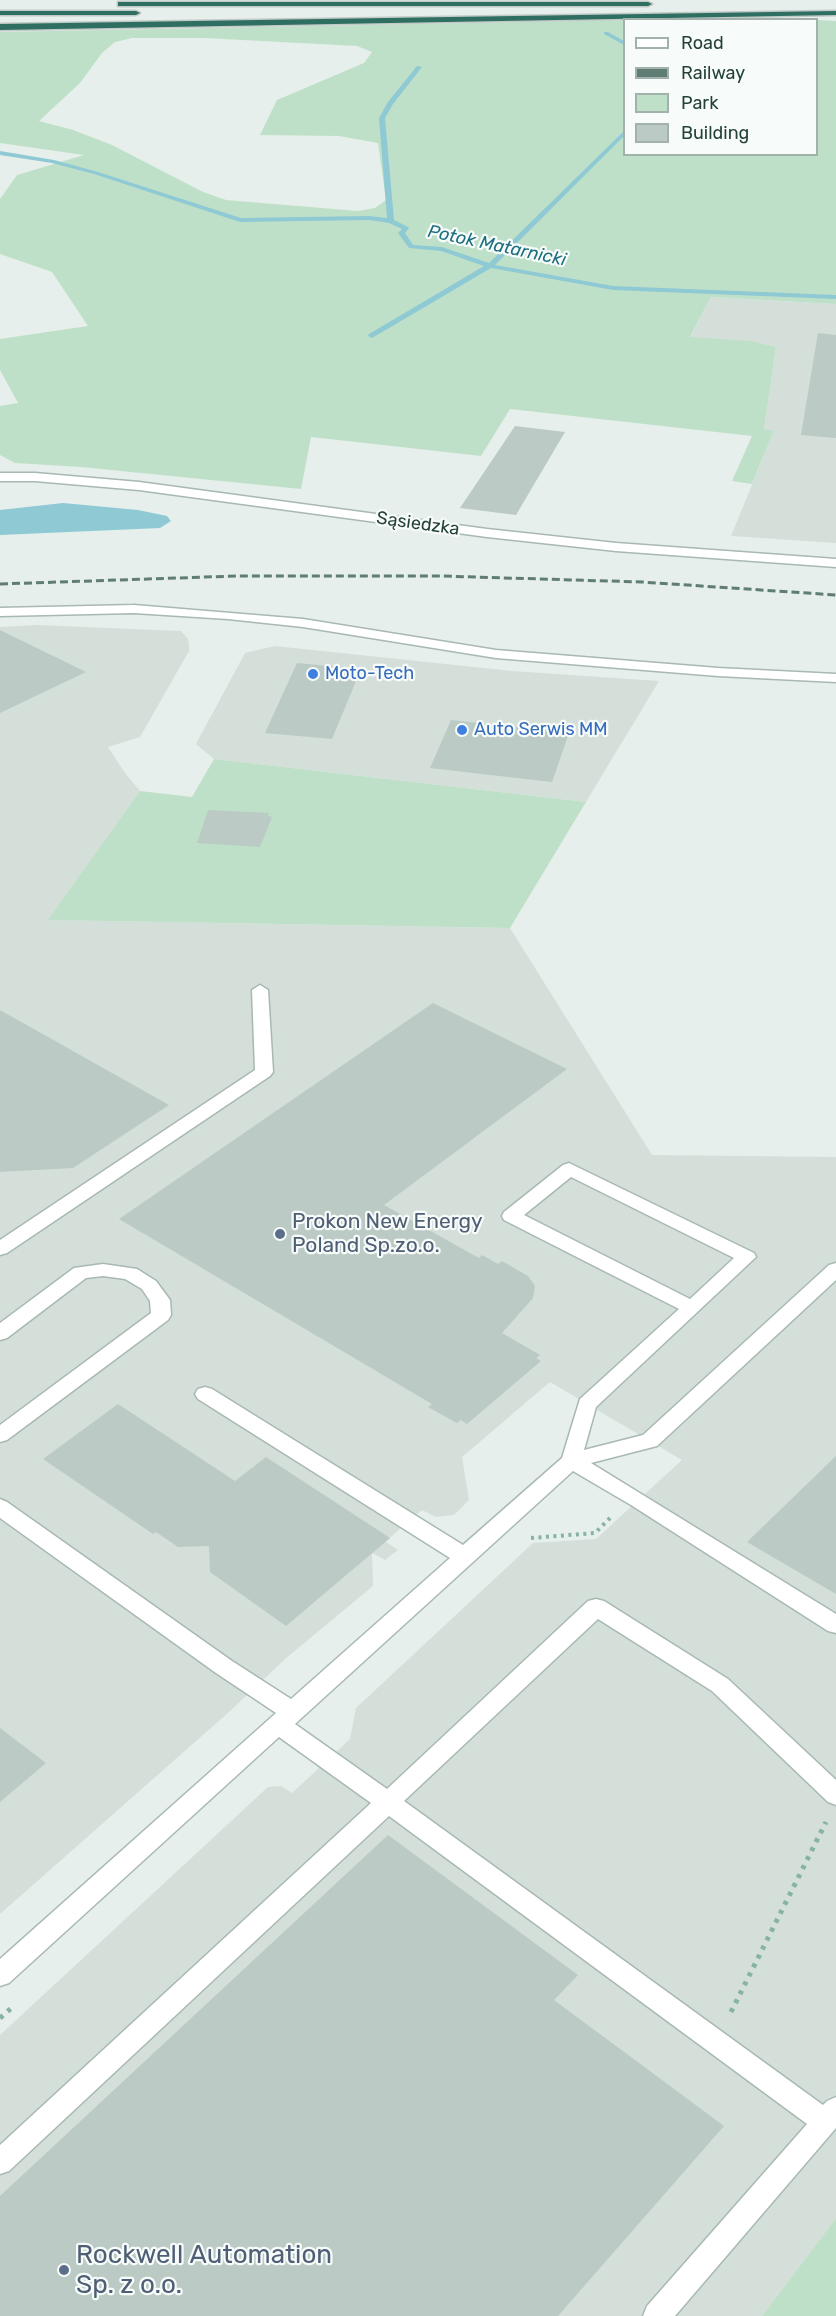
<!DOCTYPE html>
<meta charset="utf-8">
<style>
body{margin:0}
#map{position:relative;width:836px;height:2316px;overflow:hidden;background:#e6efeb;font-family:Rubik,sans-serif}
canvas{display:block}
.legend{position:absolute;left:623px;top:18px;width:195px;height:138px;box-sizing:border-box;background:#f7fbf9;border:2px solid #a3b1ad;margin:0;padding:8px 10px;list-style:none;font-size:18px;color:#24423a}
.legend li{display:flex;align-items:center;gap:12px;height:30px}
.legend b{width:30px;border:2px solid #a3b1ad}
</style>
<div id="map">
<canvas width="836" height="2316"></canvas>
<ul class="legend">
<li><b style="height:8px;background:#fff"></b>Road</li>
<li><b style="height:8px;background:#5f7d75"></b>Railway</li>
<li><b style="height:16px;background:#bfe0c8"></b>Park</li>
<li><b style="height:16px;background:#bbcac4"></b>Building</li>
</ul>
</div>
<script>
const ctx = document.querySelector('canvas').getContext('2d');
ctx.lineJoin = 'round';
function fill(path, color) { ctx.fillStyle = color; ctx.fill(path, 'evenodd'); }
const poly = rows => new Path2D(rows.map(r => 'M' + r).join(''));
function trace(path, color, width, dash) { ctx.strokeStyle = color; ctx.lineWidth = width; ctx.lineCap = dash ? 'butt' : 'round'; ctx.setLineDash(dash || []); ctx.stroke(path); }
function write(font, color, halo, rows, align = 'center') {
  ctx.font = font + ' Rubik,sans-serif'; ctx.lineWidth = 4.5; ctx.setLineDash([]); ctx.textBaseline = 'middle'; ctx.strokeStyle = halo; ctx.fillStyle = color; for (const [text, x, y, turn = 0] of rows) {
    ctx.save(); ctx.translate(x, y); ctx.rotate((+turn || 0) * Math.PI / 180); ctx.textAlign = isNaN(turn) ? turn : align; if (halo) ctx.strokeText(text, 0, 0); ctx.fillText(text, 0, 0); ctx.restore();
  }
}
fill(poly([
 [711,297,836,304,836,543,731,536,774,431,764,429,776,347,690,338],
 [38,625,181,631,188,639,189,645,189,651,140,737,108,747,125,773,140,791,49,920,510,928,652,1155,836,1157,836,2218,762,2316,0,2316,0,2035,268,1787,281,1786,292,1793,329,1759,350,1739,356,1708,533,1543,596,1539,682,1460,550,1382,462,1457,469,1500,454,1515,436,1517,422,1510,394,1534,386,1542,398,1550,385,1560,372,1553,373,1586,285,1659,229,1712,0,1914,0,627],
 [275,646,512,671,659,681,586,802,214,759,196,744,245,653]
]), '#d4dfda');
fill(poly([
 [624,20,624,154,816,154,817,20,836,21,836,304,711,297,690,337,750,341,776,347,764,429,774,431,752,484,732,481,752,436,510,409,481,456,311,437,301,489,81,467,15,463,0,455,0,406,18,403,0,370,0,339,88,326,52,272,0,254,0,199,17,175,84,155,0,143,0,32],
 [132,38,204,38,357,46,372,52,364,63,277,100,260,135,339,136,378,143,386,200,375,208,358,211,226,200,203,192,112,145,73,130,39,121,80,83,102,53,115,42],
 [214,759,586,802,510,928,48,920,140,791,192,797],
 [836,2218,836,2316,762,2316]
]), '#bfe0c8');
fill(poly([
 [63,503,138,510,167,516,171,521,160,528,0,535,0,510]
]), '#8ec9d4');
fill(poly([
 [604,32,608,32,624,41,624,45,604,34,604,32],
 [417,66,422,67,393,104,385,118,394,220,408,227,409,228,405,233,413,245,442,247,489,263,624,131,624,136,495,265,613,286,836,295,836,299,613,290,491,268,372,338,368,336,369,334,484,266,441,251,409,248,398,233,402,229,389,223,369,220,240,222,94,174,52,163,0,155,0,151,54,160,98,172,241,218,369,216,387,218,379,118,388,102,417,66]
]), '#8ec9d4');
fill(poly([
 [818,333,836,335,836,438,801,435],
 [515,426,565,432,516,515,460,508],
 [0,630,86,672,0,713],
 [297,663,361,669,332,739,265,733],
 [451,720,569,733,552,782,430,768],
 [208,810,269,813,268,816,272,817,260,847,197,843],
 [433,1003,567,1069,384,1205,479,1258,482,1255,498,1264,502,1261,528,1276,535,1286,533,1298,502,1333,540,1355,536,1358,541,1361,467,1424,461,1420,457,1423,428,1407,432,1404,119,1219],
 [0,1010,169,1105,73,1168,0,1172],
 [118,1404,235,1481,266,1457,390,1538,286,1626,210,1572,209,1546,178,1547,156,1532,153,1534,43,1459],
 [836,1456,836,1594,747,1542],
 [0,1728,46,1763,0,1802],
 [388,1835,578,1975,554,2000,724,2126,558,2316,0,2316,0,2196]
]), '#bbcac4');
const minor = poly([
 [0,473,35,473,139,482,487,529,616,543,836,559,836,567,616,551,487,537,139,490,35,481,0,481,0,473],
 [134,605,303,619,496,650,718,668,836,674,836,682,718,676,496,658,303,627,228,619,134,613,0,616,0,608,134,605],
 [260,985,268,990,273,1072,270,1076,7,1253,0,1255,0,1240,255,1070,252,990,260,985],
 [569,1163,754,1253,756,1257,596,1407,584,1450,643,1435,829,1265,836,1263,836,1280,657,1446,591,1463,836,1614,836,1633,828,1631,631,1505,573,1471,295,1724,387,1789,588,1601,596,1599,604,1601,728,1679,836,1780,836,1805,828,1802,712,1691,598,1619,404,1801,823,2105,827,2101,836,2097,836,2128,675,2316,643,2316,647,2306,807,2124,389,1816,9,2171,0,2174,0,2145,371,1803,279,1737,9,1983,0,1986,0,1959,276,1713,216,1673,0,1518,0,1499,7,1502,232,1661,291,1699,450,1558,198,1399,195,1394,198,1389,205,1387,212,1389,463,1545,562,1458,580,1399,679,1309,504,1220,502,1216,504,1212,563,1165,569,1163],
 [571,1177,734,1258,690,1299,524,1215,571,1177],
 [103,1264,137,1269,156,1281,170,1300,171,1315,168,1320,7,1440,0,1442,0,1425,151,1313,150,1301,142,1289,125,1279,103,1276,86,1278,7,1338,0,1340,0,1323,74,1268,103,1264]
]);
const highway = poly([
 [121,2,648,2,652,4,648,6,118,6,118,2,121,2],
 [0,11,136,11,140,13,136,15,0,15,0,11],
 [836,11,836,15,0,30,0,24,836,11]
]);
trace(minor, '#a8b8b2', 3);
trace(highway, '#c2cac8', 3);
trace(poly([
 [531,1538,595,1533,610,1518]
]), '#86b3a5', 4, [3, 4.5]);
trace(poly([
 [731,2012,826,1822],
 [0,2018,15,2005]
]), '#86b3a5', 5, [4, 6]);
fill(minor, '#fff');
fill(highway, '#2f6f62');
trace(poly([
 [0,584,237,576,440,576,642,582,836,595]
]), '#5f7d75', 3, [8, 4]);
for (const [x, y, r, color] of [
 [313,674,6,"#3f7fe0"],
 [462,730,6,"#3f7fe0"],
 [280,1234,6,"#5c6f8a"],
 [64,2270,6,"#5c6f8a"]
]) { const dot = new Path2D(); dot.arc(x, y, r, 0, 2 * Math.PI); ctx.fillStyle = color; ctx.fill(dot); trace(dot, '#f7fbf9', 2); }
write('italic 18px', '#1c6f80', '#f7fbf9', [
 ["Potok Matarnicki",497,246,12]
]);
write('18px', '#24423a', '#f7fbf9', [
 ["Sąsiedzka",418,524,8]
]);
write('18px', '#366cbe', '#f7fbf9', [
 ["Moto-Tech",325,674],
 ["Auto Serwis MM",474,730]
], 'left');
write('21px', '#4e5e75', '#f7fbf9', [
 ["Prokon New Energy",292,1222],
 ["Poland Sp.zo.o.",292,1246]
], 'left');
write('26px', '#4e5e75', '#f7fbf9', [
 ["Rockwell Automation",76,2255],
 ["Sp. z o.o.",76,2285]
], 'left');
</script>
